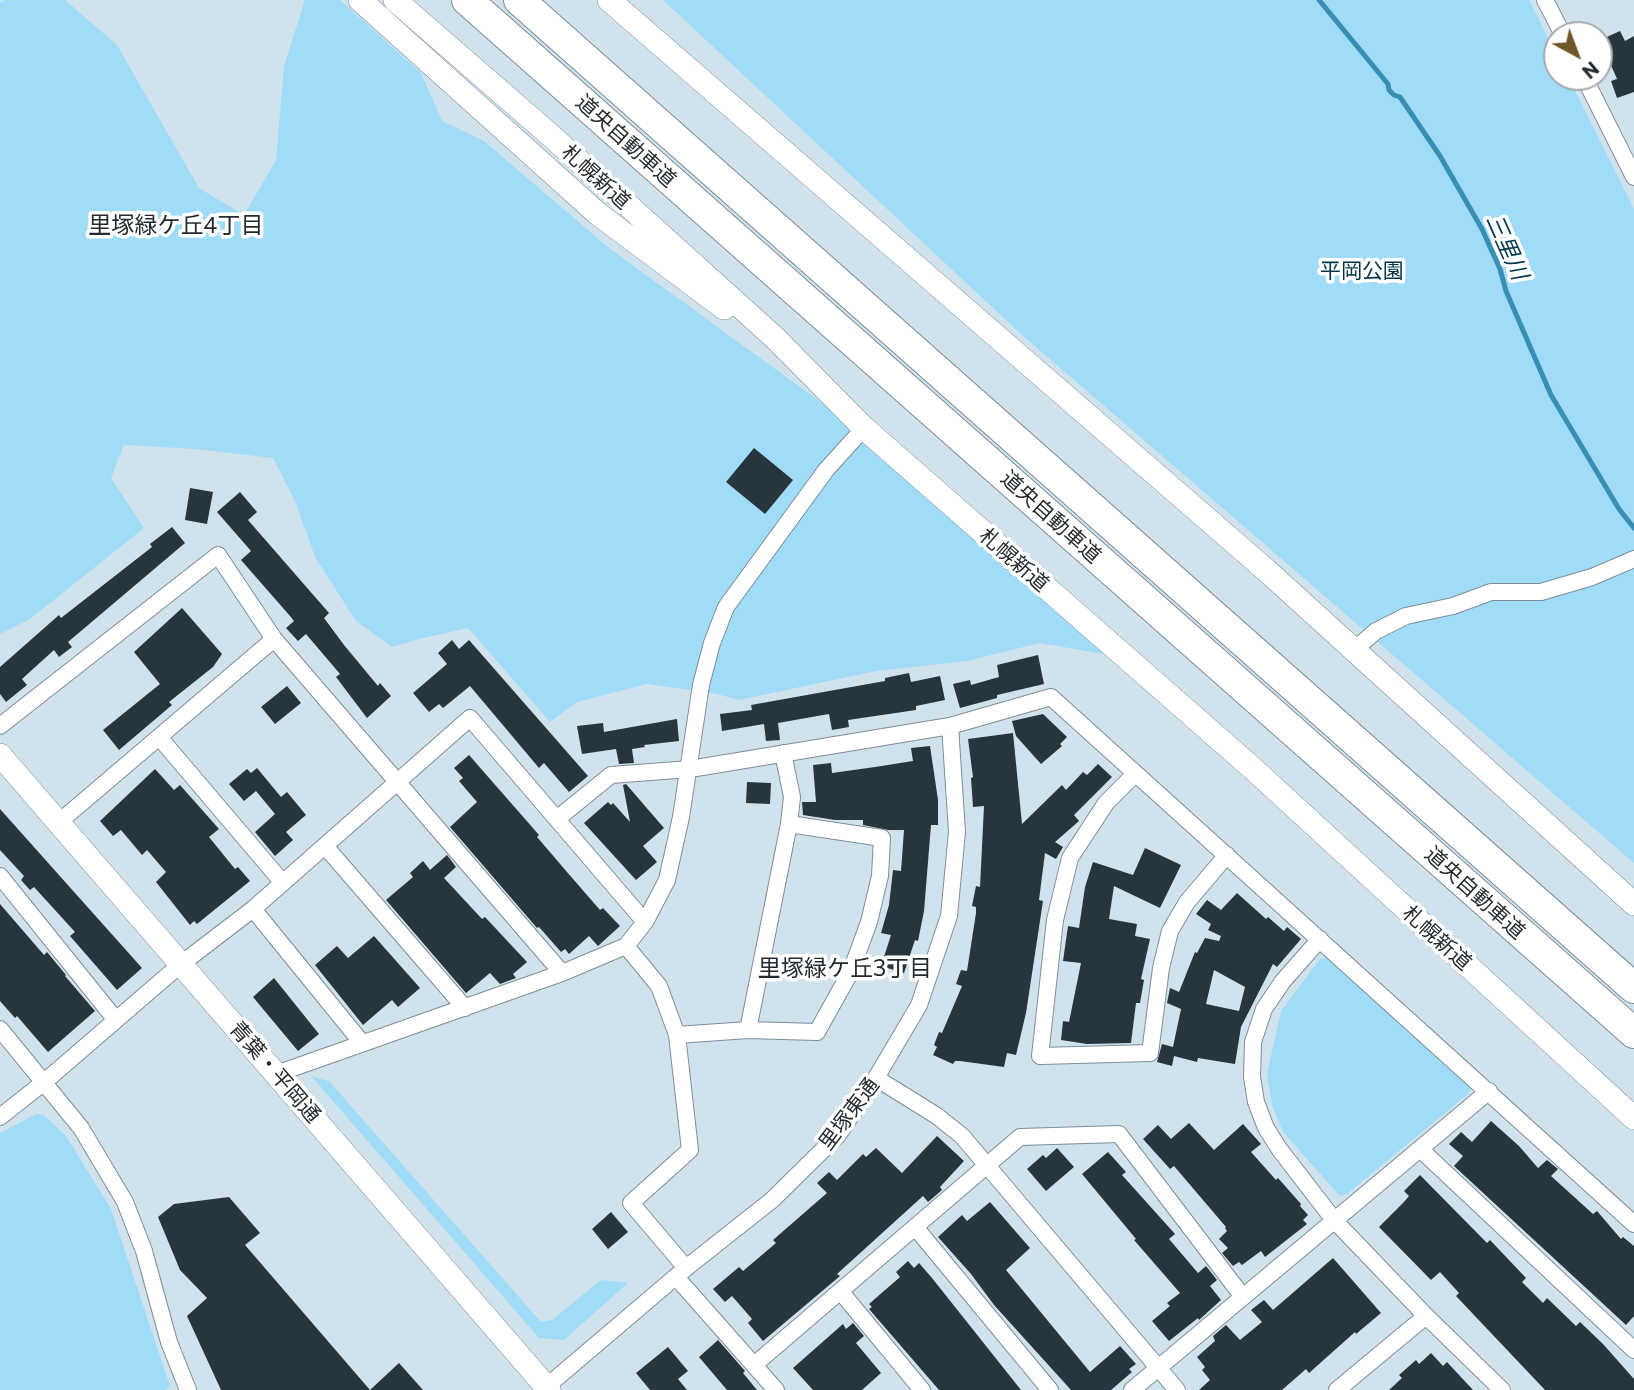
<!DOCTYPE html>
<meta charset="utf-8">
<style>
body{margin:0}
#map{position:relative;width:1634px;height:1390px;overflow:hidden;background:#d0e3ec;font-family:Commissioner,sans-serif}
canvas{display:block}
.north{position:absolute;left:1543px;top:21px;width:70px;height:70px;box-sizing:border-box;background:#fff;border:2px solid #a7aaac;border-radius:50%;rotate:139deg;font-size:19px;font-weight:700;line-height:28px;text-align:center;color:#242b2f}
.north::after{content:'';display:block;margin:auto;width:24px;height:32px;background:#705628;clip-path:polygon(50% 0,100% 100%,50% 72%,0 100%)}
</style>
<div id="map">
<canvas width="1634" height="1390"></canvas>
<div class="north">N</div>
</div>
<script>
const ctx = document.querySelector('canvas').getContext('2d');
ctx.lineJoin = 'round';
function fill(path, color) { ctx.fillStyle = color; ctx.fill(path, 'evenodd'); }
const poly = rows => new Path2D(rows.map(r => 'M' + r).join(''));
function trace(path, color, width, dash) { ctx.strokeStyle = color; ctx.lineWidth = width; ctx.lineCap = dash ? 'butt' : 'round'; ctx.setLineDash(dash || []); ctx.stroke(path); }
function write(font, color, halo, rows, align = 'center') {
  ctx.font = font + ' Commissioner,"Noto Sans JP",sans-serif'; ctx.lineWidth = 7; ctx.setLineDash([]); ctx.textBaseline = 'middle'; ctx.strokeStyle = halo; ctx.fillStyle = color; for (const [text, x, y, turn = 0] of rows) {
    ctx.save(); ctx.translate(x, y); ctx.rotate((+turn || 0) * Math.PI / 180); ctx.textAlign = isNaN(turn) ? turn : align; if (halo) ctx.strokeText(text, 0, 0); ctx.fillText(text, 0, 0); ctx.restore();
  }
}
fill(poly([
 [5,0,65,0,117,45,199,188,244,215,276,160,284,66,305,0,340,0,421,73,442,121,484,141,609,248,826,406,890,464,1040,589,1104,654,1040,643,967,661,876,671,739,700,717,694,647,684,577,702,550,722,468,628,419,639,392,647,356,621,315,557,295,501,273,458,196,449,124,445,111,478,144,528,30,619,0,634,0,3],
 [663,0,1529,0,1557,56,1557,77,1568,77,1634,209,1634,863,1022,335],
 [1329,958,1471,1088,1468,1094,1347,1194,1340,1196,1283,1132,1272,1105,1267,1074,1281,1011,1320,959],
 [312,1077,329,1081,541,1322,552,1320,601,1280,628,1283,564,1340,539,1338],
 [36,1114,44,1115,66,1136,111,1209,170,1386,166,1390,0,1390,0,1133]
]), '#a0dbf8');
trace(poly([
 [1319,0,1388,84,1389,90,1394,95,1400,97,1440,156,1482,229,1500,269,1506,291,1551,395,1619,509,1634,528]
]), '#388fb4', 5);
fill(poly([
 [1620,31,1625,41,1634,36,1634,92,1617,98,1611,81,1617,79,1600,40],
 [754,448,793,480,765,514,726,482],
 [190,488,213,492,207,524,185,520],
 [240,492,257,512,248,520,329,613,324,618,344,645,378,686,380,683,391,696,367,718,336,677,340,674,306,634,298,641,286,628,294,621,290,616,241,560,251,551,217,512],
 [172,527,185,543,68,642,72,647,59,657,54,650,22,679,27,685,6,702,0,694,0,667,59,615,61,618,152,547,150,544],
 [182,608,222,654,213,667,169,702,172,705,119,750,103,730,160,684,134,652],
 [452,640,459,649,469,640,588,776,569,792,544,763,539,768,470,686,443,708,439,704,429,712,413,693,447,664,438,653],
 [1038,655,1044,684,997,695,997,698,960,708,953,684,970,680,971,685,999,677,997,665],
 [909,673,911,682,940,676,945,700,916,706,916,710,848,720,849,727,832,730,829,714,778,723,780,740,766,741,764,724,722,731,720,714,752,710,751,705,885,681,885,678],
 [287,686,301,703,275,724,261,707],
 [1043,714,1067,737,1060,744,1062,746,1041,764,1016,736,1012,721],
 [677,719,679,741,644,745,645,747,632,749,634,763,619,764,616,749,582,754,577,726,603,723,604,732],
 [1013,733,1022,824,1062,785,1066,790,1083,772,1087,775,1098,764,1112,777,1074,815,1079,821,1055,842,1063,847,1056,859,1045,853,1039,900,1043,901,1026,1013,1016,1055,1007,1053,1004,1067,960,1061,955,1061,953,1064,933,1055,937,1047,934,1045,939,1032,942,1033,962,986,956,984,961,970,967,971,976,913,976,907,972,906,976,886,980,887,984,806,973,807,971,778,973,777,968,739],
 [930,746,938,800,938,825,931,825,924,911,918,941,915,940,904,973,881,966,891,935,881,933,889,905,893,870,901,871,904,830,888,830,863,825,863,820,835,820,803,815,802,802,816,802,813,765,831,763,832,773,875,767,913,761,911,748],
 [469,755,539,835,537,837,567,872,600,910,603,908,620,926,598,946,589,936,569,954,565,949,561,952,539,927,537,928,450,827,477,802,459,781,463,778,454,768],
 [257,768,281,797,287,792,306,815,286,832,293,840,275,856,255,832,275,814,256,791,244,801,229,784,247,769,251,773],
 [155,769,174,790,180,785,219,829,209,837,235,869,238,867,250,881,197,924,194,921,190,925,156,882,166,872,147,850,142,855,121,830,113,836,100,821],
 [747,782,771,783,770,804,746,803],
 [626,784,664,828,643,846,657,862,636,880,584,823,608,802,611,805,613,803,630,822,623,785],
 [0,809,142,968,117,990,70,936,75,932,34,887,30,890,21,880,24,876,0,850],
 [1145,848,1181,865,1160,908,1114,886,1109,919,1137,924,1135,936,1150,939,1141,979,1144,980,1140,1003,1136,1003,1131,1043,1087,1044,1061,1040,1063,1021,1069,1022,1081,963,1063,961,1068,926,1079,928,1085,887,1093,862,1133,875],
 [447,855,456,867,444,878,482,919,485,917,527,962,513,974,516,978,500,984,490,973,466,993,386,900,413,877,410,873,423,861,430,870],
 [1237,893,1266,919,1268,917,1284,931,1287,927,1301,939,1277,967,1273,964,1241,1027,1235,1064,1198,1058,1197,1062,1174,1056,1172,1066,1157,1062,1162,1044,1173,1047,1181,1009,1167,1003,1170,988,1179,992,1195,952,1197,953,1205,938,1219,941,1221,936,1208,930,1211,924,1196,914,1207,900,1221,910],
 [1214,970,1245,987,1239,1011,1206,1004],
 [0,904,44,955,47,952,66,975,65,976,95,1011,48,1052,17,1016,15,1018,0,1001],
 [374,936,420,988,398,1007,392,1000,363,1025,315,965,337,946,348,958],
 [274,978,319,1034,298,1051,253,997],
 [1491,1121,1519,1146,1538,1168,1547,1160,1558,1169,1551,1176,1593,1214,1597,1211,1621,1239,1623,1237,1634,1246,1634,1316,1626,1325,1454,1166,1463,1156,1449,1144,1461,1132,1472,1142],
 [1189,1123,1214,1150,1243,1124,1261,1144,1251,1152,1276,1180,1278,1178,1301,1204,1300,1206,1308,1215,1303,1220,1307,1224,1265,1257,1261,1251,1242,1265,1239,1262,1233,1266,1222,1253,1228,1248,1219,1239,1227,1231,1225,1228,1226,1227,1174,1166,1170,1169,1143,1139,1158,1125,1171,1139],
 [937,1136,964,1161,940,1187,942,1190,928,1202,923,1196,837,1274,840,1276,763,1341,748,1323,752,1319,732,1296,725,1302,713,1289,739,1267,743,1271,776,1243,773,1240,827,1193,817,1183,829,1172,837,1180,863,1154,866,1157,876,1148,902,1173],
 [1057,1148,1074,1167,1046,1191,1027,1169,1043,1155,1046,1158],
 [1108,1152,1126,1172,1122,1175,1175,1234,1169,1239,1198,1273,1206,1266,1217,1280,1210,1286,1221,1300,1199,1320,1198,1318,1169,1341,1152,1321,1170,1306,1167,1303,1180,1293,1134,1240,1136,1239,1082,1174],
 [1420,1175,1487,1243,1490,1240,1526,1278,1522,1282,1543,1303,1547,1298,1576,1326,1580,1322,1603,1344,1634,1379,1634,1390,1545,1390,1456,1296,1459,1293,1440,1272,1431,1280,1379,1227,1403,1203,1409,1196,1404,1191],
 [229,1197,260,1233,245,1245,370,1390,399,1363,423,1390,221,1390,187,1316,207,1298,180,1270,158,1217,174,1204],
 [990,1202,1030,1248,1006,1270,1090,1372,1120,1346,1136,1364,1129,1369,1132,1372,1111,1390,1071,1390,994,1305,971,1274,938,1237,962,1215,967,1221],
 [611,1212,628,1232,608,1249,592,1229],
 [1333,1258,1381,1313,1356,1334,1355,1332,1309,1373,1306,1369,1282,1390,1199,1390,1210,1380,1202,1370,1205,1367,1197,1357,1215,1341,1213,1336,1226,1325,1240,1340,1262,1322,1251,1310,1264,1300,1273,1310],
 [908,1261,914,1268,919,1263,932,1278,1021,1390,939,1390,869,1309,872,1307,869,1304,900,1277,896,1272],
 [853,1323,864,1336,856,1343,881,1373,862,1390,813,1390,793,1368,843,1324,846,1329],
 [718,1340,745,1371,743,1373,757,1390,727,1390,699,1357],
 [668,1347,688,1371,678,1379,687,1390,650,1390,636,1373],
 [1431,1353,1443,1366,1447,1362,1473,1390,1389,1390,1402,1378,1399,1375,1416,1360,1419,1364]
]), '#27353d');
const street = poly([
 [1545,0,1563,35],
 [1584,77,1634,177],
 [1354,650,1376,631,1406,616,1453,606,1491,592,1541,592,1592,577,1634,559],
 [0,726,218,555,274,639,562,973],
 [159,737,283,883],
 [1135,774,1106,803,1070,858,1055,920,1040,1056,1150,1053,1161,968,1170,931,1187,902,1227,855],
 [558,818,611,775,690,769,950,726,1051,697,1634,1224],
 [58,823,274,639],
 [325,846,465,1008],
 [0,876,116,1020],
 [253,909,362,1043],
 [1320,939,1283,981,1264,1009,1253,1042,1252,1077,1256,1102,1266,1128,1280,1150,1334,1220,1426,1316,1502,1390],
 [626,946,659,986,677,1035,690,1150,631,1203,686,1268],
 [0,1029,81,1128,125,1202,144,1251,169,1342,188,1390],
 [748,1030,817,1032,851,971,869,922,880,876,882,838,789,824],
 [677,1035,748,1030,789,824,792,797,783,753],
 [276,1074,562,973,626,946,645,922,667,880,681,817,701,685,712,643,726,607,826,470,864,428],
 [876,1078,937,1116,962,1136,1177,1390],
 [0,1117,43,1083,181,964,253,909,470,718,645,922],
 [1420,1149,1634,1350],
 [915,1227,1050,1390],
 [676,1277,776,1390],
 [841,1292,922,1390],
 [754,1365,1020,1137,1119,1134,1243,1297],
 [546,1387,686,1268,772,1200,838,1135,876,1078,919,1005,949,916,957,832,950,726],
 [1132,1390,1489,1091],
 [1337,1390,1426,1316]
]);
const secondary = poly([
 [360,0,598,214,724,308],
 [395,0,549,134,775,338,864,428,1250,766,1634,1118],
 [609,0,1266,570,1634,904],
 [0,755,549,1390]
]);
const highway = poly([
 [467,0,1634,1033],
 [519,0,1634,988]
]);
trace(street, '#7d8e97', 18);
trace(secondary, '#7d8e97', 24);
trace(highway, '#7d8e97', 32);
trace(street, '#fff', 16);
trace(secondary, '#fff', 23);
trace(highway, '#fff', 30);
write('21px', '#242b2f', '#fff', [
 ["道央自動車道",626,141,42],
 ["札幌新道",596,177,42],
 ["道央自動車道",1051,517,42],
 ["札幌新道",1014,560,41],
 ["道央自動車道",1475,893,42],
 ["札幌新道",1437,938,42],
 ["青葉・平岡通",275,1072,49],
 ["里塚東通",849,1114,-53]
]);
write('21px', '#003548', '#fff', [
 ["平岡公園",1362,271]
]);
write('23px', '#242b2f', '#fff', [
 ["里塚緑ケ丘4丁目",176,225],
 ["里塚緑ケ丘3丁目",845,968]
]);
write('italic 23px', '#04394c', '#fff', [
 ["三里川",1507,247,66]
]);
</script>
